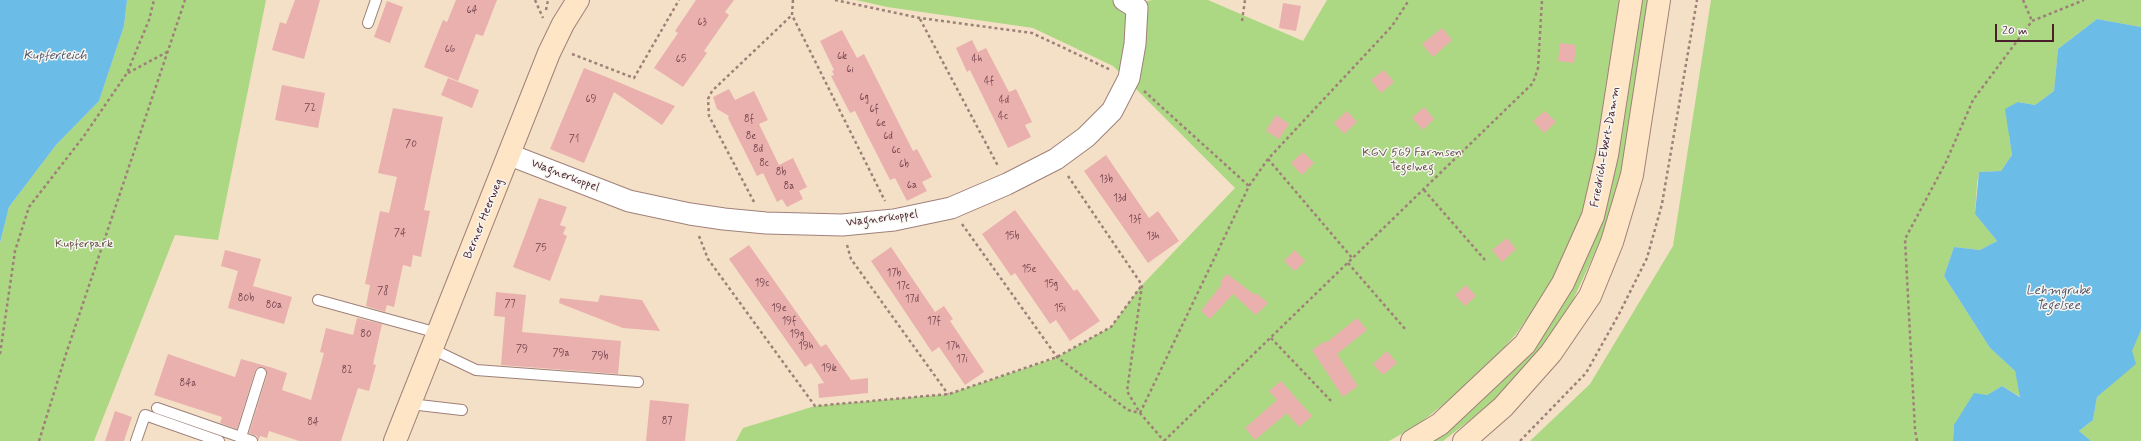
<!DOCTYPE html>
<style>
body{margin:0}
#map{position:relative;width:2141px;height:441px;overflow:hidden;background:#f4e0c7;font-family:Mynerve,sans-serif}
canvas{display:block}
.scale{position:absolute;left:1995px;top:24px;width:59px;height:18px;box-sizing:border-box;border:2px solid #4a1f2b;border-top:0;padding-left:5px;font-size:12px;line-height:14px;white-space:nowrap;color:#4a1f2b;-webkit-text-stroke:3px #f6f6f2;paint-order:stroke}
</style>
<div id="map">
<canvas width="2141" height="441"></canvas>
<div class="scale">20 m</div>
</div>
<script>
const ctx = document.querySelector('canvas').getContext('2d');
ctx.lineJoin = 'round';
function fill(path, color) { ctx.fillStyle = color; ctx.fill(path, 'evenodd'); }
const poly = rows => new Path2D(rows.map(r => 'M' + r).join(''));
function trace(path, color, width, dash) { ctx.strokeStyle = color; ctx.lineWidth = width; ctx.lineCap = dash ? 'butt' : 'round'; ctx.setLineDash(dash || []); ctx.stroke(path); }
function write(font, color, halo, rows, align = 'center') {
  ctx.font = font + ' Mynerve,sans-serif'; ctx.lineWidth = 3; ctx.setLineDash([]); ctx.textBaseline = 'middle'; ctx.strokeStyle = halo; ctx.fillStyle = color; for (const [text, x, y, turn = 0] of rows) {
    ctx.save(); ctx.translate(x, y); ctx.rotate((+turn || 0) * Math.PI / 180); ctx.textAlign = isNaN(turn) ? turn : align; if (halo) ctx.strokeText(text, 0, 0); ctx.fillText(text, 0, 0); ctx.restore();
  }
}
fill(poly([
 [127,0,266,0,218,240,175,235,94,441,0,441,0,243,9,207,56,145,99,101,124,26],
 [856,0,1139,0,1142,2,1153,0,1208,0,1303,41,1327,0,1619,0,1598,155,1589,192,1576,228,1549,288,1516,334,1478,377,1416,426,1389,441,736,441,743,428,815,406,949,394,1056,358,1111,327,1142,285,1235,188,1113,66,1033,28,887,7],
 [1641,0,1650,0,1625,160,1609,220,1591,261,1573,300,1545,344,1494,401,1443,441,1431,441,1476,406,1525,356,1581,267],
 [1711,0,2141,0,2141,27,2097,19,2058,49,2054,91,2035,105,2018,102,2009,136,2012,155,2001,171,1979,172,1977,184,1975,214,1997,241,1980,250,1954,247,1944,276,1990,348,2015,371,2021,397,2002,386,1987,395,1954,425,1953,441,1530,441,1590,384,1673,246],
 [2141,330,2141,441,2091,441,2079,431,2093,420,2097,397,2114,382]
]), '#acd783');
fill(poly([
 [0,0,127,0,124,26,99,101,56,145,9,207,0,243],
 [2097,19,2141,27,2141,330,2132,351,2136,364,2097,397,2093,420,2079,431,2091,441,1953,441,1954,425,1974,393,1987,395,2002,386,2020,397,2015,371,1990,348,1944,276,1954,247,1980,250,1997,241,1975,214,1979,172,2001,171,2012,155,2005,109,2018,102,2035,105,2054,91,2058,49]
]), '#6bbce6');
fill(poly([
 [295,0,320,0,304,59,272,50,280,22,286,24],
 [456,0,497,0,483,36,476,34,458,81,424,67,443,20,447,22],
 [696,0,734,0,725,12,729,15,704,51,707,53,683,87,654,68,678,33,675,31],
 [387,1,403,7,390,43,374,37],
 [1283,3,1301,6,1296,31,1279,28],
 [1442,28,1452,40,1433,57,1422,44],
 [842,30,857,58,864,54,913,151,917,149,932,177,922,182,927,191,907,201,895,178,890,180,855,111,850,113,831,76,834,75,832,71,834,70,820,41],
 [972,40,978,52,986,48,1009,92,1016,89,1032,122,1025,125,1031,137,1008,148,970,70,967,72,956,48],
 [1560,43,1576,45,1574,63,1558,61],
 [584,68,604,76,675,106,662,125,614,92,584,163,550,149],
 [1384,70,1394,82,1381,93,1371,80],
 [448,78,479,90,472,108,441,95],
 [282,85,325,93,318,128,275,120],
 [729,89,735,100,754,91,768,120,759,124,779,165,793,158,807,187,799,191,803,199,787,207,782,199,777,202,763,173,757,176,728,118,729,116,717,109,713,97],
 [1424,107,1434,119,1423,130,1412,118],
 [393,108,443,117,424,210,430,211,421,257,413,255,411,267,403,265,394,307,387,305,385,312,366,306,370,285,365,284,380,211,389,213,397,177,378,173],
 [1347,111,1357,122,1344,134,1334,123],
 [1545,111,1556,122,1544,133,1533,121],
 [1276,115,1289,124,1279,139,1266,131],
 [1303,152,1314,163,1302,175,1291,163],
 [1106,155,1149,218,1158,211,1179,241,1148,263,1084,171],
 [539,198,567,207,560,225,566,227,563,234,567,236,550,281,513,267],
 [1015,210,1059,271,1074,291,1077,289,1100,321,1070,341,1056,320,1050,324,1015,273,1011,276,982,234],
 [1507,238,1516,249,1502,262,1492,250],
 [749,245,821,347,826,344,851,380,868,378,868,393,819,398,818,384,824,383,811,363,805,367,729,259],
 [891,247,935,312,944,306,953,319,950,321,983,370,984,372,965,385,939,347,932,352,871,261],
 [225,250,261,259,253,286,292,297,284,324,228,308,238,271,221,266],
 [1295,250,1305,261,1295,271,1284,261],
 [1227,274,1255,295,1256,293,1268,303,1256,315,1233,294,1210,319,1201,311,1222,284,1220,282],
 [1466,285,1476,296,1465,306,1455,295],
 [496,292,526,295,522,332,621,341,618,374,501,365,505,317,494,316],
 [600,295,642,300,660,331,623,328,559,303,560,298,598,302],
 [357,318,382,324,373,364,376,365,369,391,358,388,341,441,299,441,269,431,267,438,260,436,258,441,257,436,249,433,267,375,266,369,263,367,257,368,255,371,237,429,220,423,222,417,154,395,168,354,235,377,241,359,273,368,287,373,282,390,311,400,324,353,320,352,326,328,353,335],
 [1357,318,1367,330,1337,354,1358,386,1343,397,1312,350,1325,341,1326,343],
 [1387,351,1397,363,1383,375,1373,364],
 [1281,381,1312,416,1299,427,1287,413,1255,440,1245,428,1277,400,1269,391],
 [650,400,689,404,685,441,646,441],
 [115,411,132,417,124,441,105,441]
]), '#eab0ae');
const lane = poly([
 [368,23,376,0],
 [318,300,438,333],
 [432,349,476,370,638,382],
 [410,404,462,410],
 [157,408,252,441],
 [241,437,261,373],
 [136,441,145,415,219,441]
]);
const street = poly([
 [510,155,629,201,690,214,724,219,766,223,842,225,894,220,951,208,1007,184,1056,159,1086,137,1112,111,1129,78,1135,44,1137,8,1124,0]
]);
const secondary = poly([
 [395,441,549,53,563,24,578,0],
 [1412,441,1440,424,1525,344,1563,283,1593,216,1607,155,1631,0],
 [1464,441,1503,407,1551,353,1590,296,1612,242,1632,175,1659,0]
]);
trace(lane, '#9f8079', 12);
trace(street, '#9f8079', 23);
trace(secondary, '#9f8079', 24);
trace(poly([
 [535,0,543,18],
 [793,0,792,15,885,201],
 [835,0,920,18,1032,33,1111,70],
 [2023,0,2032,21],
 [546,10,548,0],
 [920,19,998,166],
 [1242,21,1245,0],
 [572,54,634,78,679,0],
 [128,73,167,52],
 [1144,91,1249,186],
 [1268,159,1353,259],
 [1068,176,1142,285,1127,391,1140,413],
 [1424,190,1485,260],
 [754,202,709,116,708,99,712,91,792,15],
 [962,224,1057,357,1128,410,1140,413,1164,441],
 [699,236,708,259,815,406,949,394,1057,357,1111,327,1142,285],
 [847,245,851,259,948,394],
 [1348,263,1406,330],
 [1271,338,1333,403],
 [0,354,15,251,29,207,84,136,127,73,149,20,154,0],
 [1140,413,1249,186,1268,159,1392,26,1409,0],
 [39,441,66,354,185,0],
 [1164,441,1533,83,1538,68,1542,0],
 [1520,441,1586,373,1619,314,1647,258,1662,204,1697,0],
 [1917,441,1915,430,1905,239,1946,162,1973,100,2032,21,2084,0]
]), '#9f8079', 2.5, [3, 3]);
trace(lane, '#fff', 10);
trace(street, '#fff', 21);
trace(secondary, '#fde5c5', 22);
write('10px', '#72434c', null, [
 ["64",472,11],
 ["63",702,23],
 ["66",450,50],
 ["6k",842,57],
 ["65",681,60],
 ["4h",977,60],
 ["6i",850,70],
 ["4f",989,82],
 ["6g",864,98],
 ["69",591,100],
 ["4d",1004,101],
 ["72",310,109],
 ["6f",874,110],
 ["4c",1003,117],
 ["8f",749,120],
 ["6e",881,124],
 ["8e",751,137],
 ["6d",888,137],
 ["71",574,140],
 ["70",411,145],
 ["8d",758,150],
 ["6c",896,151],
 ["8c",764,164],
 ["6b",904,165],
 ["8b",781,173],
 ["13b",1106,180],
 ["6a",912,186],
 ["8a",789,187],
 ["13d",1120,199],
 ["13f",1135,220],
 ["74",400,234],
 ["15b",1012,237],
 ["13h",1153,237],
 ["75",541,249],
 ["15e",1029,270],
 ["17b",894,274],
 ["19c",762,284],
 ["15g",1051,285],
 ["17c",903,287],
 ["78",383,292],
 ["80b",246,299],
 ["17d",912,300],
 ["77",510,305],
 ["80a",274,306],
 ["19e",779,309],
 ["15i",1060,309],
 ["19f",789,322],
 ["17f",934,322],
 ["80",366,335],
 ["19g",797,335],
 ["19h",806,347],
 ["17h",953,347],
 ["79",522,350],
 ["79a",561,354],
 ["79b",600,357],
 ["17i",962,360],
 ["19k",829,369],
 ["82",347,371],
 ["84a",188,384],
 ["87",667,422],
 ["84",313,423]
]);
write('12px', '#4a1f2b', '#f6f6f2', [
 ["Friedrich-Ebert-Damm",1606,147,-80],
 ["Wagnerkoppel",565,176,21],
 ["Berner Heerweg",484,219,-68],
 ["Wagnerkoppel",882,219,-7]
]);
write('12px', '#624d41', '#f6f6f2', [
 ["KGV 569 Farmsen",1412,153],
 ["Tegelweg",1412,167],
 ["Kupferpark",84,244]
]);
write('italic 13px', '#56566c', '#f6f6f2', [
 ["Kupferteich",55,56],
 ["Lehmgrube",2058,291],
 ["Tegelsee",2058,306]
]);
</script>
